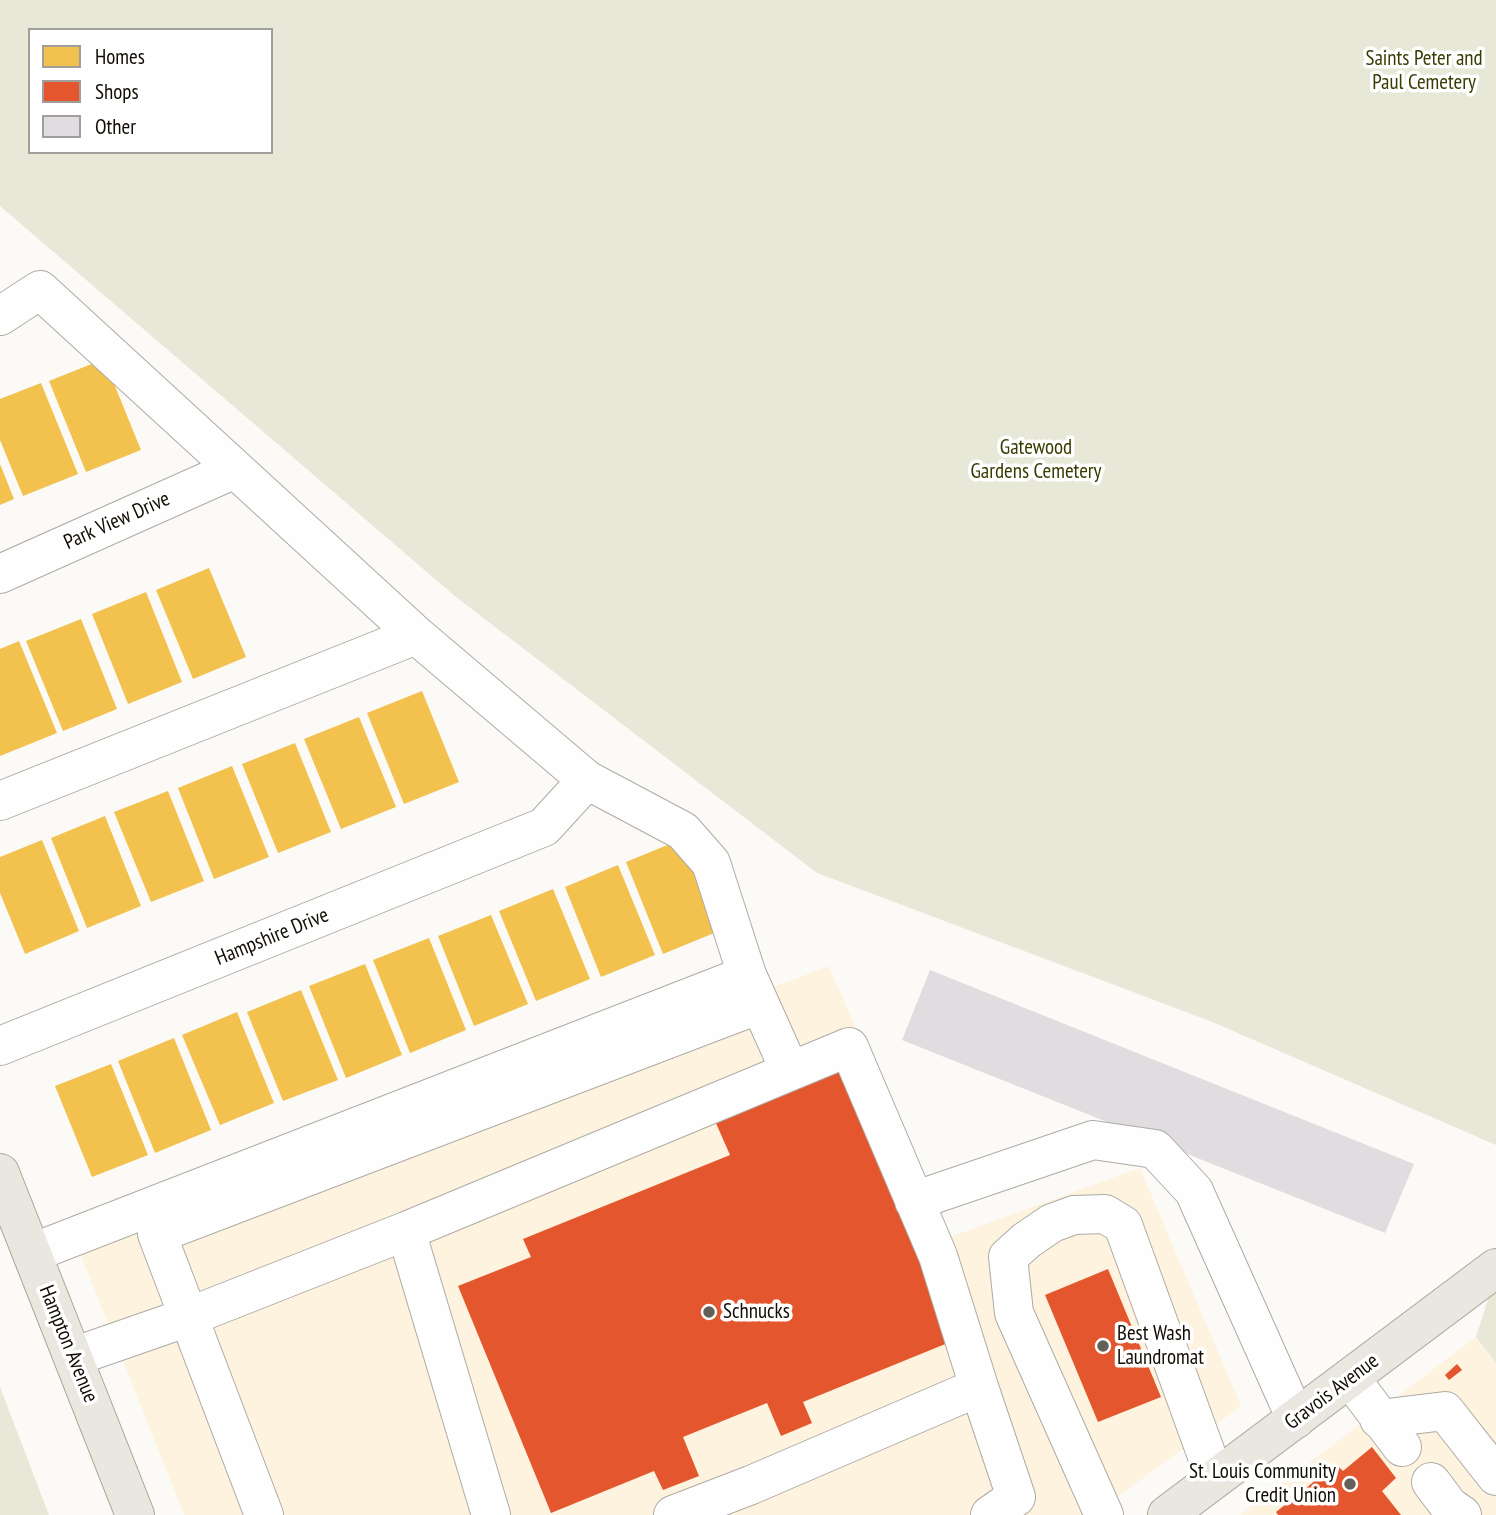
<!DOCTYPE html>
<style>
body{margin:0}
#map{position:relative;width:1496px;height:1515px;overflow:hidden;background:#fbfaf7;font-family:"PT Sans Narrow",sans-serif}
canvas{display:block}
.legend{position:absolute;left:28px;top:28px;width:245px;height:126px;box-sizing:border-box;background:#fff;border:2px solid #a09e9b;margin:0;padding:9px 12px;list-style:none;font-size:21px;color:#110d04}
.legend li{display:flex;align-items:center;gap:14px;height:35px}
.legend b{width:35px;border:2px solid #a09e9b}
</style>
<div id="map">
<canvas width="1496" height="1515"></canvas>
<ul class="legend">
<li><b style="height:19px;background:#f2c14e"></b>Homes</li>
<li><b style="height:19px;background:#e4572e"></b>Shops</li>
<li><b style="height:19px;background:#e0dce0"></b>Other</li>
</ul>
</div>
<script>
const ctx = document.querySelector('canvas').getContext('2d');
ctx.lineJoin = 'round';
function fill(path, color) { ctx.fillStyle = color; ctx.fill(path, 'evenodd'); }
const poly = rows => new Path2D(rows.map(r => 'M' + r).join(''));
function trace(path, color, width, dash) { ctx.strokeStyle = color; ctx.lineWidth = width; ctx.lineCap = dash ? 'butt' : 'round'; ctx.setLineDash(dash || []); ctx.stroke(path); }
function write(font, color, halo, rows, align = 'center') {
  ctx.font = font + ' "PT Sans Narrow",sans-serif'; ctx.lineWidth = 7; ctx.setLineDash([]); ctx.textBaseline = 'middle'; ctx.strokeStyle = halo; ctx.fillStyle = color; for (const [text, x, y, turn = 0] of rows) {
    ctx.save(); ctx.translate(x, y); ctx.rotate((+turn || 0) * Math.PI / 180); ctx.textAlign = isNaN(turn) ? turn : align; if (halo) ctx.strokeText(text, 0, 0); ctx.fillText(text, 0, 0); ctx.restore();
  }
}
fill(poly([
 [829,966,947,1238,1140,1168,1241,1406,1093,1515,184,1515,79,1250],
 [1476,1337,1496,1363,1496,1515,1240,1515]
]), '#fdf3de');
fill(poly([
 [0,0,1496,0,1496,1145,1210,1021,817,873,456,597,0,206],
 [30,30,271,30,271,152,30,152],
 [1496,1274,1496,1363,1476,1337],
 [0,1387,49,1515,0,1515]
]), '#e7e8d7');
fill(poly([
 [104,359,141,450,86,472,49,381],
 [41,383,78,474,23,496,0,440,0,399],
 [0,464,14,499,0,505],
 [209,568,246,657,193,679,156,590],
 [146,592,182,682,128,704,92,614],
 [81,619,117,709,63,731,26,641],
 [19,641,57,733,0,756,0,649],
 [422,691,459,782,404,804,367,713],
 [359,717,396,807,341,829,304,739],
 [295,743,331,832,278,853,242,764],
 [232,766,269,857,214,879,178,788],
 [168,791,204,881,151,902,114,812],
 [105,816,141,906,87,928,51,838],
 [682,839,719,931,663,954,626,862],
 [42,840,79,931,25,954,0,893,0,857],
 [618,865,655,955,601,977,565,887],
 [553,889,590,979,536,1001,499,911],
 [491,915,528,1004,474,1026,438,936],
 [429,938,466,1030,410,1053,373,960],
 [365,964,402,1055,346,1078,309,986],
 [301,990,338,1080,283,1101,247,1012],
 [237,1012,274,1103,220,1125,182,1035],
 [174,1038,211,1130,155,1153,118,1061],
 [111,1064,148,1155,92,1177,55,1086]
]), '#f2c14e');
fill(poly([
 [849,1067,960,1338,803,1402,812,1423,781,1436,767,1403,683,1437,699,1476,663,1490,654,1471,551,1513,458,1286,531,1257,523,1239,730,1155,715,1121],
 [1108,1269,1161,1397,1098,1422,1045,1295],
 [1457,1364,1462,1370,1449,1380,1445,1375],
 [1372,1447,1396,1478,1382,1491,1401,1515,1278,1515,1276,1512,1336,1464,1343,1471]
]), '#e4572e');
fill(poly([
 [930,970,1414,1164,1385,1233,902,1040]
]), '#e0dce0');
const minor = poly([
 [0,316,40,290,416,635,587,780,683,831,711,863,747,975,790,1071],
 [0,574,235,469],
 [0,801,416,635],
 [0,1046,544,827,587,780],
 [914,1201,1093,1140,1155,1149,1194,1191,1296,1419],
 [32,1253,747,975],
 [73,1357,188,1317,406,1231],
 [1350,1378,1402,1447],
 [1379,1419,1445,1411,1496,1476],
 [1431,1482,1449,1506,1462,1515],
 [264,1515,157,1234,760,1004],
 [491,1515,406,1231,849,1047,938,1256,979,1387],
 [673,1515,751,1485,979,1387,1016,1497,990,1515],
 [1104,1515,1014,1313,1008,1257,1027,1240,1052,1223,1074,1215,1105,1214,1123,1225,1215,1478]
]);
const major = poly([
 [0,1173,135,1515],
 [1167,1515,1496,1268]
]);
trace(minor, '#aeaba5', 40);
trace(major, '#aba598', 40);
trace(minor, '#fefefe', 38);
trace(major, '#eae7e0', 38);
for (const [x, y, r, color] of [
 [709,1312,7,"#636059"],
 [1103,1346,7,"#636059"],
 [1350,1484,7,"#636059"]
]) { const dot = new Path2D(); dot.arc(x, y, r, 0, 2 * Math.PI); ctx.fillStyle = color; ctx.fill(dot); trace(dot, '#fff', 2.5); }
write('21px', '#383c00', '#fff', [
 ["Saints Peter and",1424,59],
 ["Paul Cemetery",1424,83],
 ["Gatewood",1036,448],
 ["Gardens Cemetery",1036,472]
]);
write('21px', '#110d04', '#fff', [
 ["Park View Drive",117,521,-24],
 ["Hampshire Drive",272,937,-22],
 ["Hampton Avenue",68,1344,68],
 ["Gravois Avenue",1332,1392,-37]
]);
write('21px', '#110d04', '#fff', [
 ["Schnucks",723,1312],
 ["Best Wash",1117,1334],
 ["Laundromat",1117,1358],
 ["St. Louis Community",1336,1472,"right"],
 ["Credit Union",1336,1496,"right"]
], 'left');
</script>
